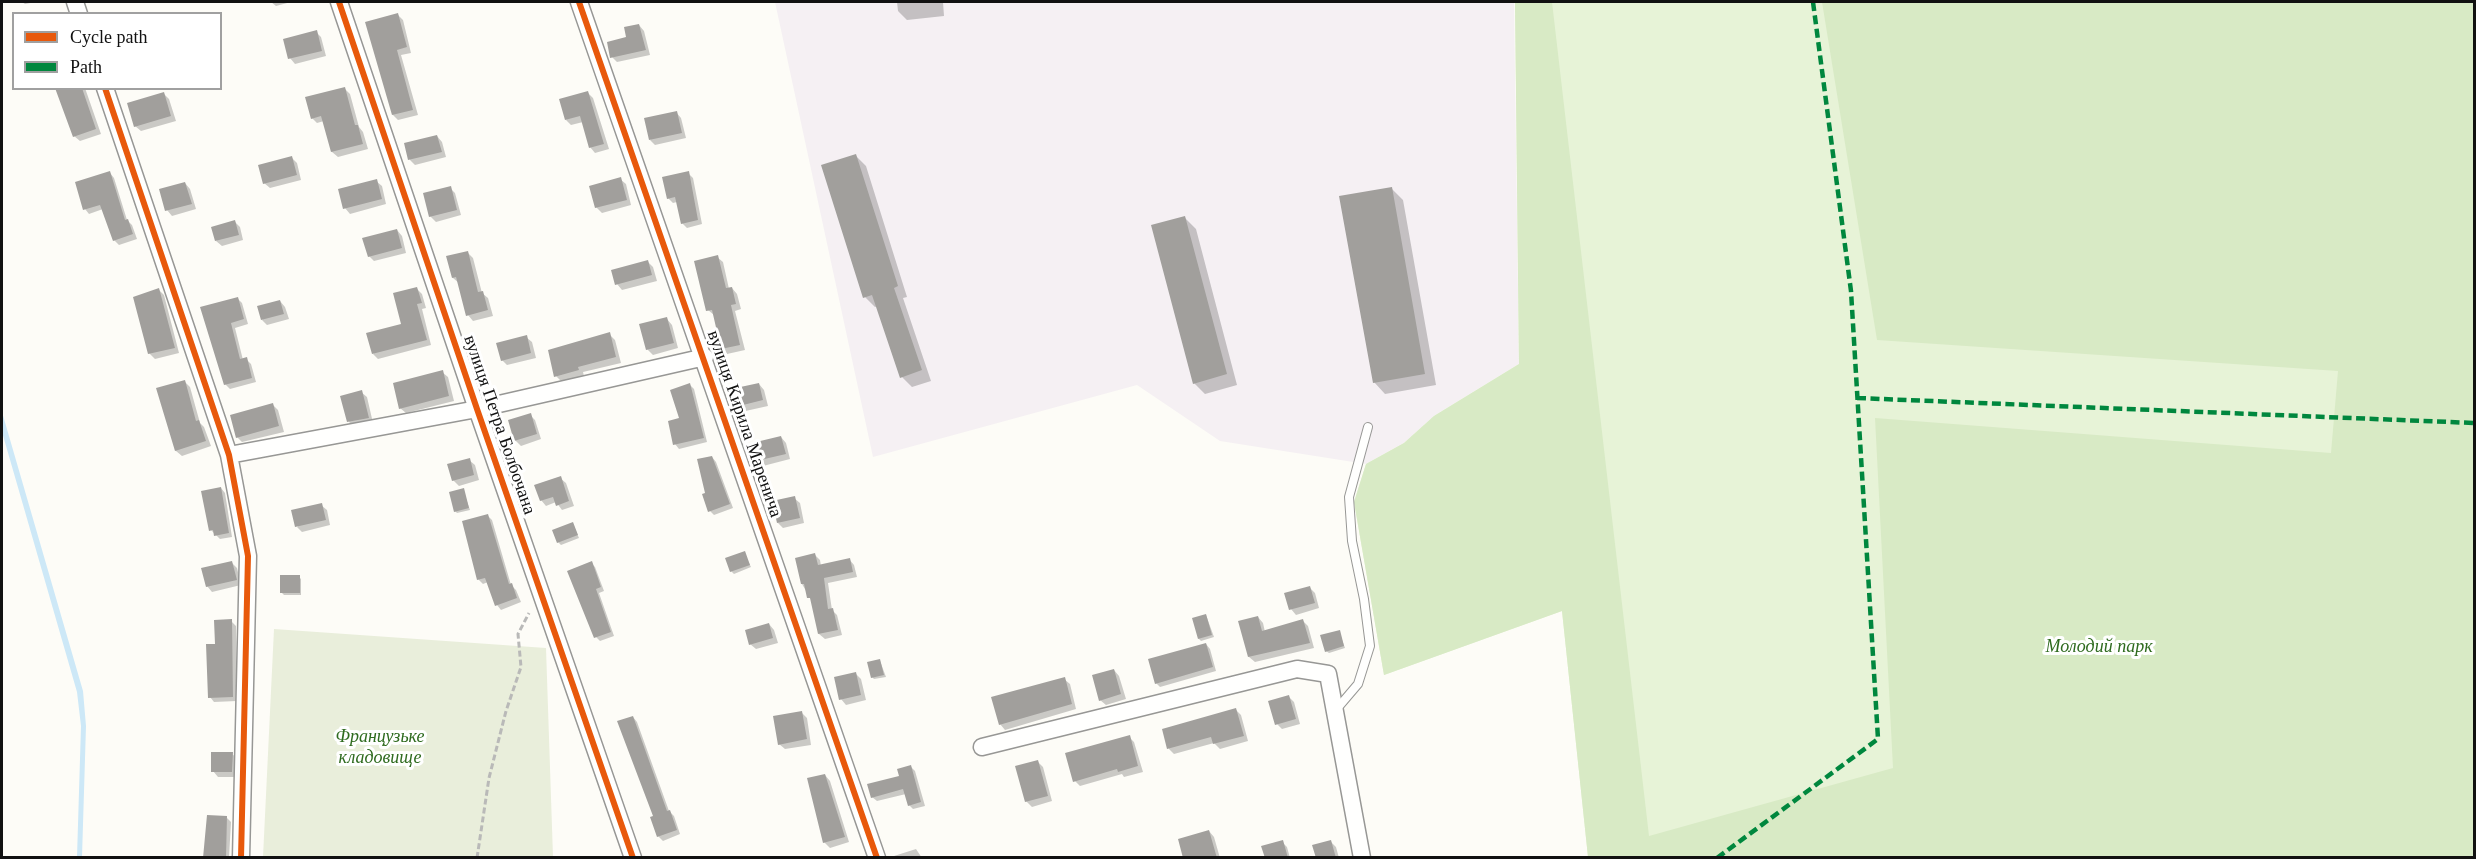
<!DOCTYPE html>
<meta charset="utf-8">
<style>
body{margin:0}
#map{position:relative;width:2476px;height:859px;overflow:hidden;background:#fdfcf7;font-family:Georgia,serif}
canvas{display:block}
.frame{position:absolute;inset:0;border:3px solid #111;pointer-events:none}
.legend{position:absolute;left:12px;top:12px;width:210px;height:78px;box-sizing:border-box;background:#fff;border:2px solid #a0a0a0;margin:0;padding:8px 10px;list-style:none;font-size:18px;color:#111}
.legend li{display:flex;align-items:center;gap:12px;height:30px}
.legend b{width:30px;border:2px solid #a0a0a0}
</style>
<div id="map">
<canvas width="2476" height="859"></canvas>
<div class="frame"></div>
<ul class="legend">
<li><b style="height:8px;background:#e8590c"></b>Cycle path</li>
<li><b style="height:8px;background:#00873e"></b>Path</li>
</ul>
</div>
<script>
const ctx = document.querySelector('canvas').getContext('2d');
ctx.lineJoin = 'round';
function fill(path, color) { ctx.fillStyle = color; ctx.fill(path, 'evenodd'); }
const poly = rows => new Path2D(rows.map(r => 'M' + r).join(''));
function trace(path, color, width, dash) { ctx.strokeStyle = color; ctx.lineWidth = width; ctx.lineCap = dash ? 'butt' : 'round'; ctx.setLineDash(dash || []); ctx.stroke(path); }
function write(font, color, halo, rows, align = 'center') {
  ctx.font = font + ' Georgia,serif'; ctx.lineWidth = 6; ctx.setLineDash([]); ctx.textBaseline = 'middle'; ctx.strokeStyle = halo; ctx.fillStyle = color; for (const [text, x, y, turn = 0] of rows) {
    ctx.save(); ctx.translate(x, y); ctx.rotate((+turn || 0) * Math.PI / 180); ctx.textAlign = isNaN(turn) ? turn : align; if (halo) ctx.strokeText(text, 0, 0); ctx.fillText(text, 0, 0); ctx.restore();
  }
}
fill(poly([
 [775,2,1514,2,1519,364,1434,416,1404,443,1366,464,1220,441,1137,385,873,457]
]), '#f5f0f3');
fill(poly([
 [1515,2,2474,2,2474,857,1588,857,1562,611,1384,675,1354,502,1366,464,1404,443,1434,416,1519,364]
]), '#e7f3d7');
fill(poly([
 [1515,2,1552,2,1649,836,1893,768,1875,418,2331,453,2338,371,1877,340,1822,2,2474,2,2474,857,1588,857,1562,611,1384,675,1354,502,1366,464,1404,443,1434,416,1519,364]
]), '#d8eac5');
fill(poly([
 [274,629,546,648,553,857,263,857]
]), '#e9eedb');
fill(poly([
 [2,412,83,691,86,726,82,857,77,857,81,726,77,692,2,432]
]), '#cde8f7');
fill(poly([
 [22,2,36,2,25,4],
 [271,2,291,2,276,6],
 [897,2,943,2,944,16,907,20,898,11],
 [398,15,403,20,411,53,401,55,418,115,398,120,393,115],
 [639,25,644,31,650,55,617,62,612,57],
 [316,32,321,37,326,56,295,64,290,58],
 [57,88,85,88,101,134,80,141,74,136],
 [345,89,350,94,359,127,363,132,368,149,338,157,332,152,324,121,317,123,312,118],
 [588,93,593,98,609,149,595,153,590,147,583,122,571,125,566,120],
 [164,94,169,99,176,121,141,131,135,126],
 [676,112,681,118,686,138,655,145,650,140],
 [437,136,442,142,446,157,415,165,410,160,406,144],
 [855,155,866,166,907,297,903,298,931,381,912,387,902,377,878,306,875,307,865,297],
 [292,158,297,163,301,180,270,188,264,183],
 [110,173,114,178,127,220,132,225,137,239,119,245,114,240,103,209,89,214,85,209],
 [688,173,693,178,702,224,687,228,682,223,677,202,673,203,668,198],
 [620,179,626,184,631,205,602,213,596,207],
 [376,181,382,186,386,204,350,214,345,208],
 [185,183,190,189,196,209,172,216,167,210],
 [450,188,455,193,461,215,436,222,430,216],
 [1391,188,1403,200,1436,385,1385,394,1374,382],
 [1185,218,1196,229,1237,385,1205,394,1194,383],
 [235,222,240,227,243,240,222,246,216,241],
 [397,230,402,236,406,253,374,261,369,256],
 [467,252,473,258,482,293,488,298,493,316,473,321,468,315,460,284,453,278,448,257],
 [717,257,723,262,729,289,732,288,737,294,741,309,735,311,745,350,727,354,722,348,714,315,708,310],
 [648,262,653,267,657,281,622,290,617,284],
 [417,289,422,294,426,308,422,309,431,345,378,359,373,354,403,325],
 [159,290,164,295,179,353,155,359,149,353],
 [238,299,242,303,248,324,235,328,243,360,246,359,251,364,256,382,230,389,225,384,202,308],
 [280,301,285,307,289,319,267,325,262,320],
 [667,319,672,325,678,348,653,355,647,349],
 [609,334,615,340,621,363,583,372,584,376,561,381,556,376],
 [526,337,532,342,536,358,507,365,502,360],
 [442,372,448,377,454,401,406,413,400,408],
 [184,381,190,387,200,423,204,427,211,446,182,456,176,451,158,389],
 [759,384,764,390,768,406,741,412,736,406],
 [690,385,694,389,707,442,679,449,675,444],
 [361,392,367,397,373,423,354,427,349,422],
 [273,405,278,410,284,432,242,442,237,437],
 [530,415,535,420,541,439,521,446,515,440],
 [781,437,786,443,790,459,763,466,757,461],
 [712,457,716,462,733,508,714,515,710,511,707,494],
 [469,460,475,465,479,480,459,486,453,480],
 [560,478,566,483,574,506,562,510,556,502,546,506,541,500],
 [221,488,225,493,232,537,220,539,211,530],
 [463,490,470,510,457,513,455,511],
 [794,498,800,503,804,523,783,528,778,523],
 [321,505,327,510,330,525,302,532,297,527],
 [487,515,492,520,511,585,516,590,521,602,501,610,497,605,488,582,483,584,478,579],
 [573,524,579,538,561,545,558,542],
 [744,553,751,567,734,574,731,571],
 [815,555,820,560,821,566,849,559,854,565,857,577,828,583,832,610,837,615,842,635,825,639,819,634,812,601,802,584],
 [232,563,237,568,241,585,212,592,207,586],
 [591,563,595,567,604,591,599,593,614,636,600,641,596,637],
 [299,577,301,579,301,595,284,595,282,593],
 [1310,588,1315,593,1319,608,1296,615,1291,609],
 [1206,615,1214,637,1201,641,1199,639],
 [1258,617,1263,623,1265,632,1303,621,1308,626,1314,648,1255,662,1249,657],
 [231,621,236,626,237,701,214,702,210,697,216,646],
 [769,624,774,630,778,643,756,649,750,644],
 [1339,631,1345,648,1329,653,1326,651],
 [1206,644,1210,649,1216,671,1160,687,1156,683],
 [880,661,886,677,874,679,872,677],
 [1114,670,1119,676,1126,699,1106,705,1100,700],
 [855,673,861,679,866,700,846,705,841,699],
 [1064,679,1070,684,1076,709,1005,730,1000,724],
 [1289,697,1294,702,1300,724,1282,729,1277,724],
 [1236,710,1241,715,1248,741,1220,749,1214,743,1174,754,1169,749,1163,730],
 [801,712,807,718,811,745,785,749,779,744],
 [633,717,637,722,669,811,674,816,680,834,663,841,658,836],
 [1129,737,1134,742,1143,772,1124,777,1122,774,1080,786,1075,781],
 [232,754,238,759,237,777,218,777,213,771],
 [1037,761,1043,767,1052,801,1032,807,1026,801],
 [911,767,915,771,925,806,913,809,909,805,906,794,877,801,872,797,901,777],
 [825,775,830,781,849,842,830,848,824,842],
 [227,818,231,822,229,858,206,858],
 [1209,831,1214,837,1220,858,1185,858],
 [1282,842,1287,847,1290,858,1266,858],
 [1331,842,1336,847,1339,858,1317,858],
 [916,849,922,858,895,858,894,856]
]), '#0003');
fill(poly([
 [398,13,407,47,397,50,413,110,392,115,365,22],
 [639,24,646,50,610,58,607,42,626,37,624,27],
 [317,30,322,51,288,59,283,39],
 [345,87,355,125,358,125,363,144,331,152,321,116,311,119,305,97],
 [55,88,82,88,96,129,73,137],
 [588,91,604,144,589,148,580,116,565,120,559,99],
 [164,92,171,116,134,127,127,103],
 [677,111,682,133,649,140,644,118],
 [437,135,442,152,408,160,404,143],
 [856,154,898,286,894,288,922,370,900,378,872,295,863,298,821,165],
 [292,156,297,175,263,184,258,165],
 [110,171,125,220,128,219,133,234,113,241,100,205,83,210,75,182],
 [689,171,698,220,681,224,675,197,667,199,662,177],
 [621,177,627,200,595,208,589,186],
 [377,179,382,199,343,209,338,189],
 [185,182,192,204,165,211,159,189],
 [451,186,457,210,429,217,423,193],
 [1392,187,1425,374,1373,383,1339,196],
 [1185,216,1227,374,1193,384,1151,225],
 [235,220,239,235,215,241,211,227],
 [397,229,402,248,368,257,362,238],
 [468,251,478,292,483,291,488,310,466,316,456,277,452,278,446,256],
 [718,255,726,288,732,287,736,304,731,305,740,345,721,349,712,310,706,311,694,261],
 [648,260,652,275,615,285,611,270],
 [417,287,422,303,417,304,427,340,372,354,366,333,401,324,393,293],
 [159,288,175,348,148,354,133,297],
 [238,297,244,319,231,323,240,359,247,357,252,378,224,385,200,307],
 [280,300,284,314,261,320,257,306],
 [667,317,674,343,646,350,639,324],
 [610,332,616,357,578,367,579,370,554,377,548,350],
 [527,335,531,353,501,361,496,343],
 [443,370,449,396,399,409,393,383],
 [185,380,196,421,199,420,206,441,175,451,156,388],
 [690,383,704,438,673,445,668,421,679,418,670,390],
 [759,383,763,400,735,407,731,389],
 [362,390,369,418,347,422,340,396],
 [273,403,279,426,236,438,230,415],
 [531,413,537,434,514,441,508,420],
 [781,436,786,454,756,461,752,443],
 [712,456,730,504,708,512,702,494,705,493,697,459],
 [470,458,474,475,452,481,447,464],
 [561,476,569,501,556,506,553,497,540,501,534,485],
 [221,487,229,533,214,536,213,530,209,531,201,491],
 [464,488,469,508,454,512,449,492],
 [795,496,800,518,777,523,772,501],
 [322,503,326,520,295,527,291,510],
 [488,514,509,584,512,583,517,598,495,606,485,578,477,580,462,521],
 [573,522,578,535,557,543,552,530],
 [745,551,750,565,730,572,725,558],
 [815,553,818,565,850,558,853,572,824,578,828,609,833,608,838,630,818,634,810,598,807,598,804,584,801,584,795,558],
 [232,561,237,580,206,587,201,568],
 [592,561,601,587,596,589,611,632,594,638,567,571],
 [280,575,300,575,300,593,280,593],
 [1310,586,1315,603,1289,610,1284,593],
 [1206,614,1212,635,1198,639,1192,618],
 [1258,616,1262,631,1303,619,1310,643,1248,657,1238,621],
 [232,619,233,697,208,698,206,644,215,644,214,620],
 [769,623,773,638,749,645,745,630],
 [1340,630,1344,646,1325,652,1320,635],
 [1206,643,1213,667,1155,684,1148,659],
 [880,659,884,675,871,678,867,662],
 [1114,669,1121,694,1099,701,1092,675],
 [856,672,861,695,839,700,834,677],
 [1065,677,1072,704,999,725,991,697],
 [1289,695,1296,719,1275,725,1268,701],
 [1236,708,1244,736,1213,744,1211,737,1167,749,1162,729],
 [802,711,807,739,778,745,773,716],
 [633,716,667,811,670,810,677,830,657,837,650,817,653,816,617,721],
 [1130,735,1138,766,1118,772,1117,769,1073,782,1065,753],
 [211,752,233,752,232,772,211,772],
 [1038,760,1048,796,1025,802,1015,766],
 [911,765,921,802,908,806,903,789,871,798,867,784,899,776,897,769],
 [825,774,845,837,823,843,807,778],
 [207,815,227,816,226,858,203,858],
 [1209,830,1217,858,1183,858,1178,839],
 [1283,840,1288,858,1265,858,1261,846],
 [1331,840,1336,858,1316,858,1312,845]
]), '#a19f9c');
const lane = poly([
 [1335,711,1358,684,1370,646,1364,599,1352,541,1349,497,1368,427]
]);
const street = poly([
 [75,2,79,14],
 [339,2,477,409,633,858],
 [579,2,877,858],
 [105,88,229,455,248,556,241,858],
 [229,455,477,409,705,357],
 [982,747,1297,669,1328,674,1362,858]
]);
trace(lane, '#979795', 10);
trace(street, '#979795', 19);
trace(poly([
 [477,858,489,778,506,711,521,667,518,634,529,613]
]), '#b9b9b8', 3, [6, 3]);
trace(lane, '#fffffe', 8);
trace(street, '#fffffe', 16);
trace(poly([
 [1857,398,2474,423],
 [1717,858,1878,739,1851,291,1813,2]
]), '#00873e', 4.5, [9, 4.5]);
trace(poly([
 [339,2,477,409,633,858],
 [579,2,877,858],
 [105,88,229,455,248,556,241,858]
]), '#e8590c', 6);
write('18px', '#111', '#fff', [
 ["вулиця Кирила Маренича",744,424,71],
 ["вулиця Петра Болбочана",499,425,71]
]);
write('italic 18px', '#2f6b1f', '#fff', [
 ["Молодий парк",2099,647],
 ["Французьке",380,737],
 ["кладовище",380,758]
]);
</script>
